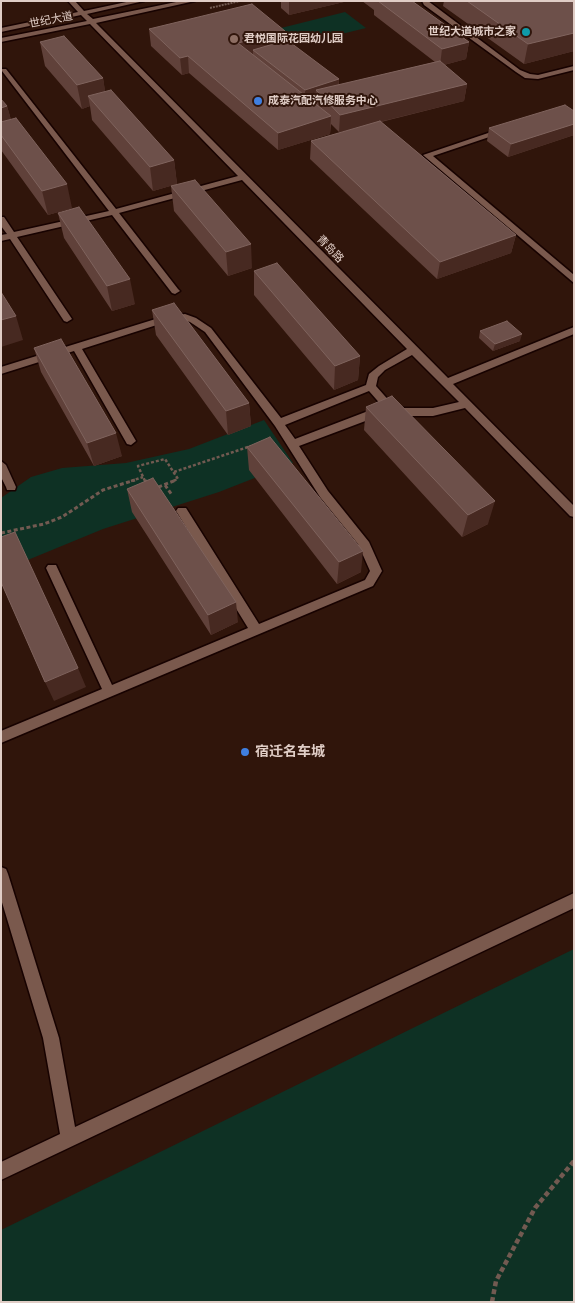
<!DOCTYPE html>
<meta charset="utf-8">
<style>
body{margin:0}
#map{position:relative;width:575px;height:1303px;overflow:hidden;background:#30150b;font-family:Raleway,sans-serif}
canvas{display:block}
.frame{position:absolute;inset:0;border:2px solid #e0cdc6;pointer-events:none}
</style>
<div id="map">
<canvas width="575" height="1303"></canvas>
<div class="frame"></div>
</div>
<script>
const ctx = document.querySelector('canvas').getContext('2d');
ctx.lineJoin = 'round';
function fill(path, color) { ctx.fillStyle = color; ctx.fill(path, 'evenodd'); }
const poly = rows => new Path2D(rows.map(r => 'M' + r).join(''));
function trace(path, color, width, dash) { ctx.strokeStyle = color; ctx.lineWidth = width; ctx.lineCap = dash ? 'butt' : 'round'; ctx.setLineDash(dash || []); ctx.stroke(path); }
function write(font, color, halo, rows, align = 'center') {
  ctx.font = font + ' Raleway,"Noto Sans SC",sans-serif'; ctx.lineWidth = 4; ctx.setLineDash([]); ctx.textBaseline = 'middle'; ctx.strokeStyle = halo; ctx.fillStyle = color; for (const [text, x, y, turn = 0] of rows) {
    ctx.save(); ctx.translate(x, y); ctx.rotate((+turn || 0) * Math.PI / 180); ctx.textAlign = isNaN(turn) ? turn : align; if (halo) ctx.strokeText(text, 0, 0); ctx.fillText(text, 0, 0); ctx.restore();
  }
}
fill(poly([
 [345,12,366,28,301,44,281,28],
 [264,420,293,463,219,492,103,529,1,571,1,498,31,477,62,468,126,463,189,449],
 [574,949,574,1302,1,1302,1,1230]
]), '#0e3124');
const minor = poly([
 [68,1,75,1,84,11,131,1,144,1,87,14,93,19,181,1,195,1,96,23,448,378,574,327,574,334,453,384,574,506,574,517,570,516,465,408,433,416,401,416,383,407,369,391,285,425,295,439,376,408,380,407,385,411,384,414,299,446,328,491,369,542,382,571,373,586,1,743,1,731,102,689,46,568,48,565,56,565,112,685,248,628,178,514,176,511,178,508,186,508,259,624,365,580,370,571,358,544,320,497,275,426,205,332,190,322,184,320,166,322,82,349,136,441,131,445,127,444,74,351,1,374,1,367,162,317,185,314,196,318,211,328,281,418,366,385,369,374,379,366,407,349,242,180,119,213,178,289,180,291,175,294,172,293,112,215,17,237,72,319,67,322,64,321,10,239,1,241,1,235,7,234,1,226,1,217,4,217,14,232,109,211,2,71,2,69,6,69,116,209,238,176,90,24,1,42,1,38,87,21,81,15,1,32,1,28,78,12,68,1],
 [412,355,459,402,433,408,403,408,391,403,376,386,378,377,385,370,412,355],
 [422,1,428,1,520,70,530,74,538,75,574,66,574,70,538,79,525,78,516,72,424,5,422,1],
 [500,129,507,131,433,156,574,275,574,283,423,155,500,129],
 [1,461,6,465,16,487,15,490,7,490,6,487,1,477,1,461],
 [1,867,6,869,8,874,59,1038,75,1127,574,893,574,908,1,1180,1,1162,60,1134,43,1038,1,899,1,867]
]);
trace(minor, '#170200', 3);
trace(poly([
 [210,8,240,1]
]), '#725a51', 2, [2, 1]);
trace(poly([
 [174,472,251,446],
 [131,481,143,477],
 [145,481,138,466,165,459,178,479,173,481]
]), '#725a51', 2.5, [3, 2]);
trace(poly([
 [145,480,151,490,176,480],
 [165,485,172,495],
 [1,533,44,524,62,517,103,490,135,480]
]), '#725a51', 3, [4, 2.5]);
trace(poly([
 [492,1302,496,1281,535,1208,574,1161]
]), '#725a51', 4.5, [5, 3]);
fill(minor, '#7a594d');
fill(poly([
 [281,1,348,1,289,15,281,8],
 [362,1,412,1,469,42,466,59,444,65,467,84,464,101,381,122,516,235,511,253,437,279,310,159,311,141,370,124,339,132,331,124,330,134,278,150,189,73,182,75,151,46,149,29,285,31,285,41,339,79,339,85,435,62,374,15,374,10],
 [444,1,574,1,574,51,524,64,443,6],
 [40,42,103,78,105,92,174,160,177,184,153,191,92,120,90,106,82,109,45,66],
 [1,99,7,106,11,120,72,208,48,215,1,150],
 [574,111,574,135,508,157,487,141,489,128],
 [171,186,252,268,228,276,174,211],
 [58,213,135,304,112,311,64,238],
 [254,271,360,356,358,380,334,390,254,295],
 [152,310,249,403,251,426,228,435,156,335],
 [480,331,520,341,493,351,479,338],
 [34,348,122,456,94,466,41,372],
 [366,407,488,524,462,537,364,430],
 [247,447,361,572,337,584,249,470],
 [127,489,238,622,211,635,132,512]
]), '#60413a');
fill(poly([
 [289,1,348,1,289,15],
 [285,31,285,48,253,50,253,56,238,43],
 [574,33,574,51,524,64,528,44],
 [469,42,466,59,440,66,442,49],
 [188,56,189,73,182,75,180,58],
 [103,78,107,102,88,96,90,106,82,109,77,85],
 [339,79,338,97,316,90,315,104,305,107,305,90],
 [467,84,464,101,339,132,340,115],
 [7,106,14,130,1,133,1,108],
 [331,116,330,134,278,150,278,133],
 [574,124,574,135,508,157,511,144],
 [174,160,177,184,153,191,150,167],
 [67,184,72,208,48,215,42,191],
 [516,235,511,253,437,279,440,262],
 [251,244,252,268,228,276,226,252],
 [130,279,135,304,112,311,107,286],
 [16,316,23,340,1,347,1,320],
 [522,334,520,341,493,351,495,344],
 [360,356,358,380,334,390,335,366],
 [249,403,251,426,228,435,226,411],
 [116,433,122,456,94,466,87,443],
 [495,501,488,524,462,537,468,515],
 [363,551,361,572,337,584,339,562],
 [236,602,238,622,211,635,208,615],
 [78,668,86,687,54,701,45,682]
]), '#472921');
const building = poly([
 [378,1,412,1,469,42,442,49,378,1],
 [467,1,574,1,574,33,528,44,467,1],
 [252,4,285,31,238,43,331,116,278,133,188,56,180,58,149,29,252,4],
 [64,36,103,78,77,85,40,42,64,36],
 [287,40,339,79,305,90,253,50,287,40],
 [440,61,467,84,340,115,316,90,440,61],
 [111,90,174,160,150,167,88,96,111,90],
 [1,99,7,106,1,108,1,99],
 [565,105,574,111,574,124,511,144,489,128,565,105],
 [16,118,67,184,42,191,1,135,1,122,16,118],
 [380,121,516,235,440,262,311,141,380,121],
 [195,180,251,244,226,252,171,186,195,180],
 [79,207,130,279,107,286,58,213,79,207],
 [277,263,360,356,335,366,254,271,277,263],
 [1,292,16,316,1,320,1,292],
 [174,303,249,403,226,411,152,310,174,303],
 [507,321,522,334,495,344,480,331,507,321],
 [61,339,116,433,87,443,34,348,61,339],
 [392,396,495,501,468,515,366,407,392,396],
 [270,437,363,551,339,562,247,447,270,437],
 [153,478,236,602,208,615,127,489,153,478],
 [15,532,78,668,45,682,1,582,1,537,15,532]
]);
fill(building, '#6d504a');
trace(building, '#7f635d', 1);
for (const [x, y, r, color] of [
 [526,32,5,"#0f9aa8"],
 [234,39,5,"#8d6e63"],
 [258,101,5,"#3f7fe0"],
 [245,752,5,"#3f7fe0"]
]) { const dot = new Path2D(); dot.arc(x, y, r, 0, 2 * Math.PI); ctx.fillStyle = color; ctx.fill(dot); trace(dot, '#30150b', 2); }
write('11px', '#e0cdc6', '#30150b', [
 ["世纪大道",51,20,-11],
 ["青岛路",330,249,46]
]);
write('bold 11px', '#e0cdc6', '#30150b', [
 ["世纪大道城市之家",516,32,"right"],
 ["君悦国际花园幼儿园",244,39],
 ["成泰汽配汽修服务中心",268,101]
], 'left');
write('bold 14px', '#e0cdc6', '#30150b', [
 ["宿迁名车城",255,752]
], 'left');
</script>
